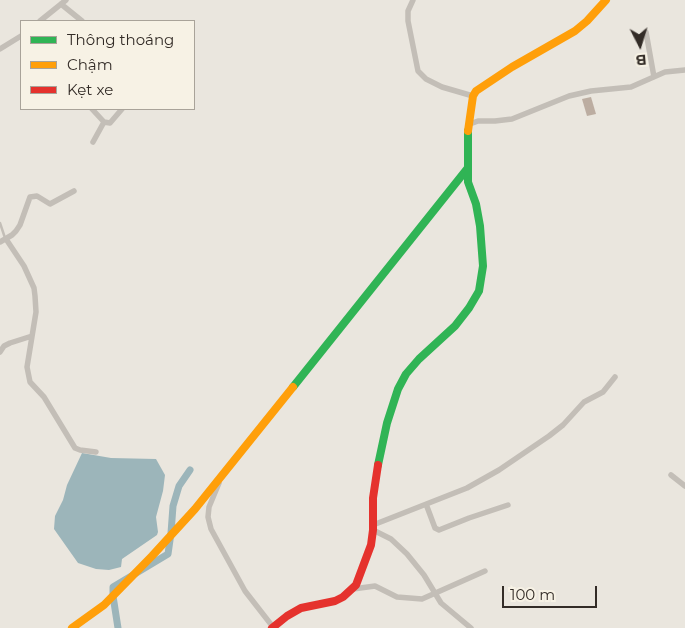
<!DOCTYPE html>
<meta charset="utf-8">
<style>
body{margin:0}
#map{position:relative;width:685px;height:628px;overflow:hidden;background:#eae6de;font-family:Montserrat,sans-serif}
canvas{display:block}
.legend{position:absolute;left:20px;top:20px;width:175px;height:90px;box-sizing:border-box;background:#f7f2e5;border:1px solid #a9a399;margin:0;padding:6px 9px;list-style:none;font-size:15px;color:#332c27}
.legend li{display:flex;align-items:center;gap:10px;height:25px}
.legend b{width:25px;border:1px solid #a9a399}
.north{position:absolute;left:615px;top:20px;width:50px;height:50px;-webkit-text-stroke:4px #f7f2e5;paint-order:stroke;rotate:175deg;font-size:14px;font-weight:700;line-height:20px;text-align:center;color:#332c27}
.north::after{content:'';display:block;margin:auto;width:18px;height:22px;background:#332c27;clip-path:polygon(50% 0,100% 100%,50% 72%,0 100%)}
.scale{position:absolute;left:502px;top:586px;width:95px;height:22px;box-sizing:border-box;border:2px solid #332c27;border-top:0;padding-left:6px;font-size:15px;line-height:18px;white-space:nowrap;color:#332c27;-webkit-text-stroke:4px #f7f2e5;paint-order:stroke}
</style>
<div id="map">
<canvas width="685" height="628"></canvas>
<ul class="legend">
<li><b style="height:6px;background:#30b455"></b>Thông thoáng</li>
<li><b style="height:6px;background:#ff9f0a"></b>Chậm</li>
<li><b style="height:6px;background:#e5322d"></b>Kẹt xe</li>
</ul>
<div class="north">B</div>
<div class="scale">100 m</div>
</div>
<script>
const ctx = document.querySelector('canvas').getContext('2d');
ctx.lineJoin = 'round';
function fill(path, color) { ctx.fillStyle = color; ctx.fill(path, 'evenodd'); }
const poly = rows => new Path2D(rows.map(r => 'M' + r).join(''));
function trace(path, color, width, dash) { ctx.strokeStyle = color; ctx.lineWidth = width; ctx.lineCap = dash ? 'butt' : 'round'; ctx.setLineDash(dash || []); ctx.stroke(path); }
fill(poly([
 [82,453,111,458,156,459,165,475,163,491,156,517,158,532,157,535,122,559,121,567,109,570,96,569,78,563,54,529,55,516,63,500,67,485]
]), '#9cb5ba');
trace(poly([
 [118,628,113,596,113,587,168,554,171,533,173,506,179,486,190,470]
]), '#9cb5ba', 7);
fill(poly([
 [591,97,596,114,587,116,582,99]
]), '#bcada1');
trace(poly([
 [0,223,5,238]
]), '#c3beb7', 2.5);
trace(poly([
 [413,0,408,11,408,21,418,71,426,79,442,87,473,96],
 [61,4,82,21],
 [40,21,66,0],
 [646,32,654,77],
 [0,49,21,36],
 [92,109,104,122,93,142],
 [104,122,110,123,122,109],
 [470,124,478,121,495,121,512,119,569,96,591,91,631,87,665,72,685,70],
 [6,239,24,266,34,288,35,296,36,312,27,367,30,382,44,397,75,448,80,450,96,452],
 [0,242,12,235,16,231,20,225,30,197,37,196,50,204,74,191],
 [0,352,4,346,10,343,32,336],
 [671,475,685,486],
 [219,483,209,507,208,517,211,529,245,591,273,627],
 [426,504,435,528,439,530,469,518,508,505],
 [373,525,467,488,499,470,549,436,563,425,584,402,603,392,615,377],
 [373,530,391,539,407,554,424,575,441,603,471,628],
 [353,589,375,586,397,597,422,599,485,571]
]), '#c3beb7', 5.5);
trace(poly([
 [293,387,467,169],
 [378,465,387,423,398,389,406,374,419,359,455,326,469,308,479,291,483,266,480,226,476,204,468,182,468,131]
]), '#30b455', 8);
trace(poly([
 [468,131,473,96,476,91,512,67,575,31,587,21,606,0],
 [72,628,104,605,152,556,195,509,293,387]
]), '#ff9f0a', 8);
trace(poly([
 [272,628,287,616,301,608,335,601,343,597,356,585,371,545,373,530,373,498,378,465]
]), '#e5322d', 8);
</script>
